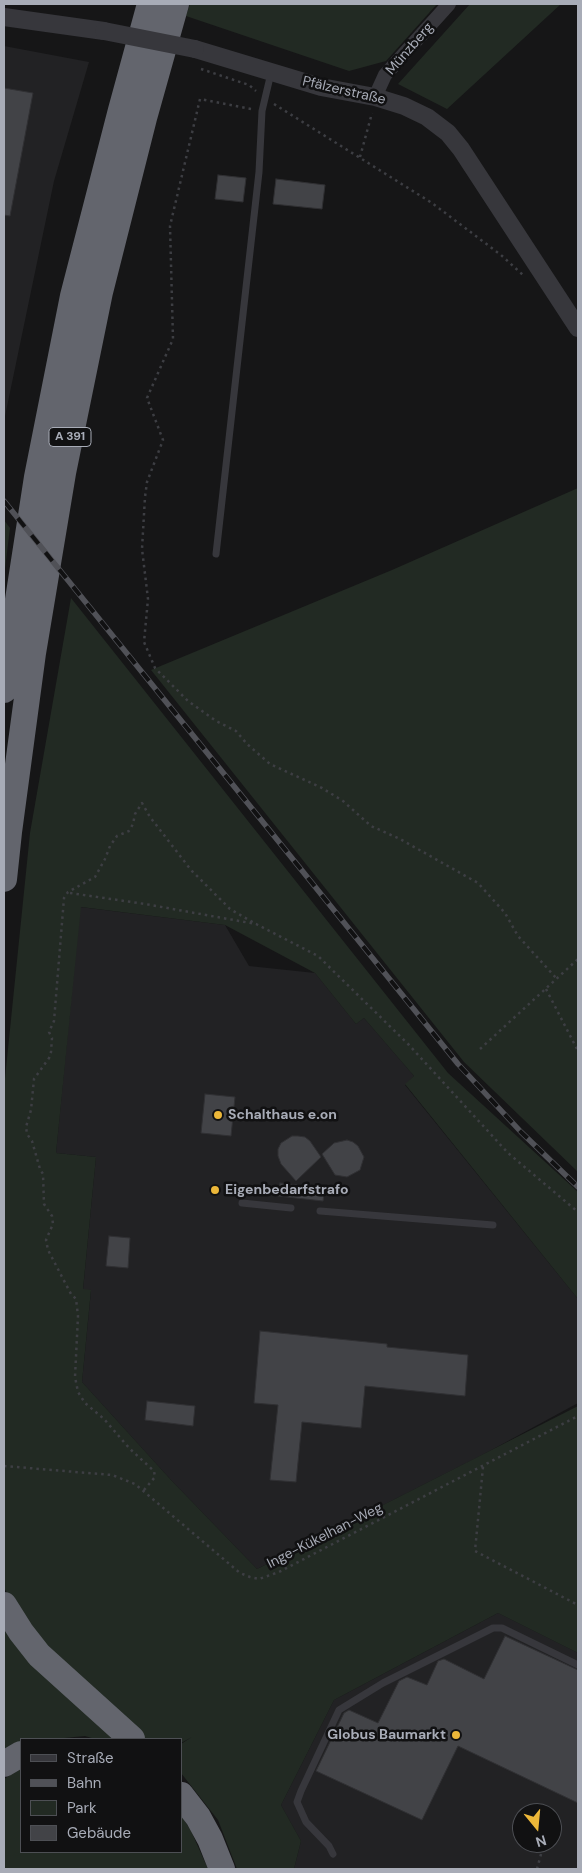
<!DOCTYPE html>
<meta charset="utf-8">
<style>
body{margin:0}
#map{position:relative;width:582px;height:1873px;overflow:hidden;background:#161617;font-family:"DM Sans",sans-serif}
canvas{display:block}
.frame{position:absolute;inset:0;border:5px solid #a8acb7;pointer-events:none}
.legend{position:absolute;left:20px;top:1738px;width:162px;height:115px;box-sizing:border-box;background:#111112;border:1px solid #4d4f54;margin:0;padding:6px 9px;list-style:none;font-size:15px;color:#a8acb7}
.legend li{display:flex;align-items:center;gap:10px;height:25px}
.legend b{width:25px;border:1px solid #4d4f54}
.north{position:absolute;left:512px;top:1803px;width:50px;height:50px;box-sizing:border-box;background:#111112;border:1px solid #4d4f54;border-radius:50%;rotate:163deg;font-size:14px;font-weight:700;line-height:20px;text-align:center;color:#a8acb7}
.north::after{content:'';display:block;margin:auto;width:18px;height:22px;background:#ecb739;clip-path:polygon(50% 0,100% 100%,50% 72%,0 100%)}
</style>
<div id="map">
<canvas width="582" height="1873"></canvas>
<div class="frame"></div>
<ul class="legend">
<li><b style="height:6px;background:#37373c"></b>Straße</li>
<li><b style="height:6px;background:#505157"></b>Bahn</li>
<li><b style="height:14px;background:#222a23"></b>Park</li>
<li><b style="height:14px;background:#424347"></b>Gebäude</li>
</ul>
<div class="north">N</div>
</div>
<script>
const ctx = document.querySelector('canvas').getContext('2d');
ctx.lineJoin = 'round';
function fill(path, color) { ctx.fillStyle = color; ctx.fill(path, 'evenodd'); }
const poly = rows => new Path2D(rows.map(r => 'M' + r).join(''));
function trace(path, color, width, dash) { ctx.strokeStyle = color; ctx.lineWidth = width; ctx.lineCap = dash ? 'butt' : 'round'; ctx.setLineDash(dash || []); ctx.stroke(path); }
function write(font, color, halo, rows, align = 'center') {
  ctx.font = font + ' "DM Sans",sans-serif'; ctx.lineWidth = 5; ctx.setLineDash([]); ctx.textBaseline = 'middle'; ctx.strokeStyle = halo; ctx.fillStyle = color; for (const [text, x, y, turn = 0] of rows) {
    ctx.save(); ctx.translate(x, y); ctx.rotate((+turn || 0) * Math.PI / 180); ctx.textAlign = isNaN(turn) ? turn : align; if (halo) ctx.strokeText(text, 0, 0); ctx.fillText(text, 0, 0); ctx.restore();
  }
}
fill(poly([
 [4,46,89,62,54,181,4,421],
 [80,907,225,925,249,966,315,973,356,1024,364,1018,414,1076,405,1085,578,1299,578,1403,484,1454,257,1569,171,1480,82,1382,91,1291,83,1290,96,1157,56,1153],
 [498,1613,578,1653,578,1869,294,1869,301,1841,281,1805,334,1700],
 [522,1813,552,1813,552,1843,522,1843]
]), '#222224');
fill(poly([
 [190,4,437,4,386,61,349,71,186,16],
 [470,4,561,4,447,109,398,84],
 [578,488,578,1172,464,1062,151,670,392,570],
 [4,520,10,528,4,577],
 [71,598,448,1073,578,1192,578,1299,405,1084,414,1076,364,1018,356,1024,315,973,225,925,81,907,56,1153,96,1157,83,1289,91,1290,82,1382,171,1480,257,1569,578,1406,578,1653,498,1613,334,1700,281,1805,301,1841,294,1869,237,1869,218,1820,181,1773,181,1744,192,1737,181,1743,181,1739,144,1739,39,1645,4,1588,4,1088,30,833],
 [4,1616,114,1739,95,1739,85,1736,54,1739,21,1739,21,1749,4,1757],
 [21,1769,21,1852,181,1852,181,1815,191,1831,208,1869,4,1869,4,1779]
]), '#222a23');
const building = poly([
 [4,88,33,93,10,216,4,215,4,88],
 [218,175,246,178,243,202,215,199,218,175],
 [276,179,325,185,322,209,273,204,276,179],
 [205,1094,235,1097,231,1136,201,1133,205,1094],
 [292,1136,298,1136,305,1137,310,1141,321,1157,296,1181,281,1164,278,1156,278,1149,281,1143,292,1136],
 [347,1140,353,1142,358,1146,364,1157,360,1170,347,1177,335,1175,322,1154,334,1143,347,1140],
 [280,1183,325,1188,323,1201,278,1196,280,1183],
 [109,1236,130,1238,128,1268,106,1266,109,1236],
 [260,1331,387,1344,387,1347,468,1355,465,1396,365,1386,361,1428,302,1422,296,1482,270,1480,278,1405,254,1403,260,1331],
 [147,1401,195,1406,193,1426,145,1420,147,1401],
 [505,1636,578,1670,578,1803,458,1746,422,1820,316,1771,344,1713,349,1710,378,1723,399,1681,407,1677,427,1685,438,1661,444,1659,484,1679,505,1636]
]);
fill(building, '#424347');
trace(building, '#303033', 1);
trace(poly([
 [201,69,249,85,256,91],
 [274,104,432,203,501,255,523,275],
 [251,109,200,99,170,226,173,339,147,398,163,440,147,482,145,497,142,549,148,599,144,642,155,668,188,701,216,721,236,731,247,744,270,764,322,788,343,801,371,826,400,839,478,883,505,913,518,936,557,979],
 [360,157,372,113],
 [70,893,145,904,256,924,318,956,409,1045,508,1153,578,1212],
 [546,989,578,1051],
 [480,1049,578,959],
 [4,1466,112,1475,135,1484,240,1573,250,1577,259,1579,279,1572,578,1416],
 [483,1467,475,1551,578,1605],
 [144,1490,155,1477,154,1471,130,1449,104,1419,85,1403,78,1392,75,1377,78,1316,76,1299,71,1294,48,1250,46,1240,53,1224,52,1216,44,1204,43,1174,40,1169,32,1141,27,1134,26,1127,31,1110,34,1079,49,1058,51,1052,52,1038,49,1032,54,1021,64,898,68,892,95,877,105,859,110,846,117,836,129,831,133,824,135,814,142,803,150,817,191,870,230,909,256,924],
 [537,1869,544,1843]
]), '#3d3e43', 2.5, [2.5, 4]);
trace(poly([
 [216,554,259,172,262,111,271,73],
 [242,1203,291,1208],
 [320,1211,493,1225],
 [333,1854,329,1846,306,1822,297,1802,301,1791,339,1710,383,1683,493,1628,502,1628,578,1665]
]), '#37373c', 7);
trace(poly([
 [375,97,385,75,449,4]
]), '#37373c', 14);
trace(poly([
 [4,17,104,31],
 [195,49,321,87,375,97,404,106,427,117,448,133,461,149,578,328]
]), '#37373c', 18);
trace(poly([
 [4,690,37,477,73,296,121,110,150,4],
 [4,879,9,832,33,653,63,473,100,292,144,118,176,4],
 [4,1605,21,1632,39,1655,132,1739],
 [4,1764,21,1754],
 [181,1795,198,1817,210,1839,222,1869]
]), '#63656d', 26);
const rail = poly([
 [4,501,458,1064,521,1132,578,1187]
]);
trace(rail, '#505157', 5.5);
trace(rail, '#111112', 4, [11]);
trace(poly([
 [104,31,195,49]
]), '#37373c', 18);
for (const [x, y, r, color] of [
 [218,1115,5,"#ecb739"],
 [215,1190,5,"#ecb739"],
 [456,1735,5,"#ecb739"]
]) { const dot = new Path2D(); dot.arc(x, y, r, 0, 2 * Math.PI); ctx.fillStyle = color; ctx.fill(dot); trace(dot, '#111112', 2); }
for (const [x, y, w] of [
 [70,437,42]
]) { const box = new Path2D(); box.roundRect(x - w / 2, y - 9.5, w, 19, 4); ctx.fillStyle = '#111112'; ctx.fill(box); trace(box, '#a8acb7', 1); }
write('bold 12px', '#a8acb7', null, [
 ["A 391",70,437]
]);
write('14px', '#a8acb7', '#111112', [
 ["Münzberg",410,49,-49],
 ["Pfälzerstraße",344,91,13],
 ["Inge-Kükelhan-Weg",325,1536,-27]
]);
write('bold 14px', '#a8acb7', '#111112', [
 ["Schalthaus e.on",228,1115],
 ["Eigenbedarfstrafo",225,1190],
 ["Globus Baumarkt",446,1735,"right"]
], 'left');
</script>
